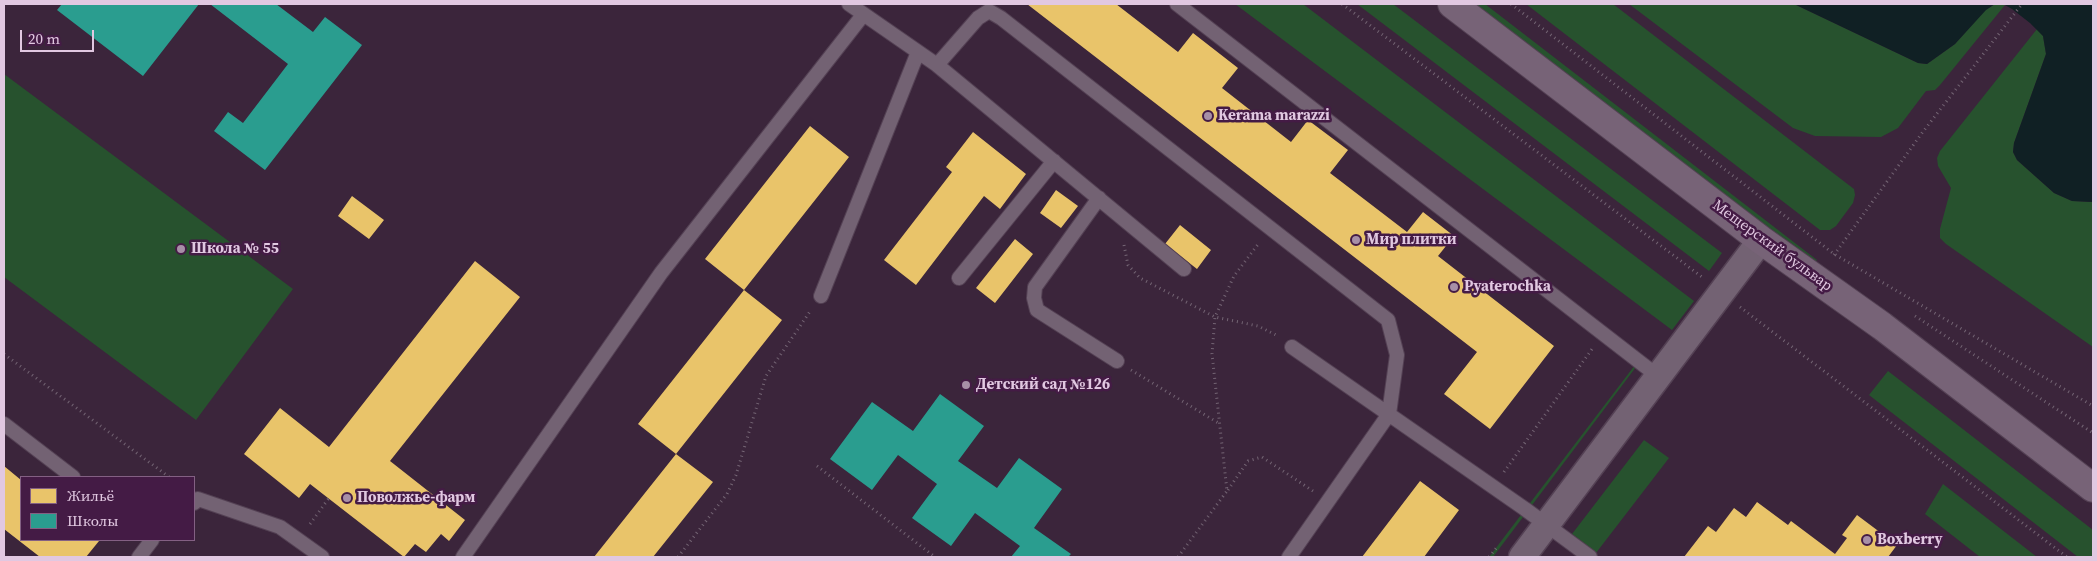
<!DOCTYPE html>
<meta charset="utf-8">
<style>
body{margin:0}
#map{position:relative;width:2097px;height:561px;overflow:hidden;background:#3b253b;font-family:"Source Serif 4",serif}
canvas{display:block}
.frame{position:absolute;inset:0;border:5px solid #e1c8e1;pointer-events:none}
.legend{position:absolute;left:20px;top:476px;width:175px;height:65px;box-sizing:border-box;background:#441b45;border:1px solid #836083;margin:0;padding:6px 9px;list-style:none;font-size:15px;color:#e1c8e1}
.legend li{display:flex;align-items:center;gap:10px;height:25px}
.legend b{width:25px;border:1px solid #836083}
.scale{position:absolute;left:20px;top:30px;width:74px;height:22px;box-sizing:border-box;border:2px solid #e1c8e1;border-top:0;padding-left:6px;font-size:15px;line-height:18px;white-space:nowrap;color:#e1c8e1;-webkit-text-stroke:4px #441b45;paint-order:stroke}
</style>
<div id="map">
<canvas width="2097" height="561"></canvas>
<div class="frame"></div>
<ul class="legend">
<li><b style="height:14px;background:#e9c46a"></b>Жильё</li>
<li><b style="height:14px;background:#2a9d8f"></b>Школы</li>
</ul>
<div class="scale">20 m</div>
</div>
<script>
const ctx = document.querySelector('canvas').getContext('2d');
ctx.lineJoin = 'round';
function fill(path, color) { ctx.fillStyle = color; ctx.fill(path, 'evenodd'); }
const poly = rows => new Path2D(rows.map(r => 'M' + r).join(''));
function trace(path, color, width, dash) { ctx.strokeStyle = color; ctx.lineWidth = width; ctx.lineCap = dash ? 'butt' : 'round'; ctx.setLineDash(dash || []); ctx.stroke(path); }
function write(font, color, halo, rows, align = 'center') {
  ctx.font = font + ' "Source Serif 4",serif'; ctx.lineWidth = 5; ctx.setLineDash([]); ctx.textBaseline = 'middle'; ctx.strokeStyle = halo; ctx.fillStyle = color; for (const [text, x, y, turn = 0] of rows) {
    ctx.save(); ctx.translate(x, y); ctx.rotate((+turn || 0) * Math.PI / 180); ctx.textAlign = isNaN(turn) ? turn : align; if (halo) ctx.strokeText(text, 0, 0); ctx.fillText(text, 0, 0); ctx.restore();
  }
}
fill(poly([
 [1235,4,1303,4,1694,301,1672,330],
 [1357,4,1393,4,1722,253,1709,271],
 [1475,4,1485,4,1817,260,1813,264],
 [1526,4,1613,4,1854,189,1855,195,1853,203,1836,226,1830,230,1820,230],
 [1629,4,1794,4,1918,63,1927,64,1955,44,1985,10,1995,4,2005,5,1940,85,1935,90,1926,91,1898,128,1881,137,1815,136,1793,128],
 [2037,29,2043,36,2046,54,2014,143,2013,152,2017,160,2054,193,2072,201,2093,202,2093,347,1946,244,1940,238,1940,229,1951,188,1938,166,1937,158,1940,151],
 [4,74,293,289,196,420,4,277],
 [1638,361,1639,363,1493,557,1489,557],
 [1888,371,2093,530,2093,557,2078,557,1869,395],
 [1644,440,1669,458,1596,553,1572,534],
 [1943,484,2037,557,1980,557,1925,514]
]), '#27522e');
fill(poly([
 [1794,4,2093,4,2093,202,2072,201,2054,193,2017,160,2013,152,2014,143,2046,54,2043,36,2030,23,2012,9,2005,5,1995,4,1986,10,1955,44,1927,64,1918,63]
]), '#102024');
fill(poly([
 [1027,4,1116,4,1178,52,1193,33,1238,68,1222,88,1291,142,1308,120,1348,150,1330,173,1407,232,1423,212,1454,236,1438,256,1554,346,1490,429,1444,394,1477,352],
 [810,126,849,157,744,290,705,259],
 [973,132,1026,174,1000,209,984,196,916,285,884,260,952,172,946,167],
 [1056,190,1078,206,1061,228,1040,213],
 [352,196,384,220,369,239,338,216],
 [1180,225,1211,250,1197,269,1165,244],
 [1015,239,1033,254,995,303,976,288],
 [475,261,520,297,390,461,465,520,449,541,441,534,426,552,415,544,404,557,310,484,299,498,244,454,280,408,329,447],
 [744,290,782,320,676,454,713,482,653,557,594,557,676,454,638,424],
 [4,466,21,480,21,540,97,540,99,541,86,557,40,557,4,529],
 [1420,481,1459,510,1424,557,1362,557],
 [1757,502,1788,525,1791,521,1835,554,1847,538,1842,535,1857,515,1897,545,1888,557,1684,557,1708,526,1716,532,1734,508,1746,517]
]), '#e9c46a');
fill(poly([
 [62,4,199,4,143,76,57,10],
 [210,4,276,4,313,32,325,17,362,45,265,170,214,131,228,112,243,123,288,64],
 [940,394,984,426,958,461,997,488,1019,458,1062,489,1034,528,1071,554,1068,557,1011,557,1020,546,975,513,951,546,912,518,937,484,898,455,872,490,830,459,872,402,913,431]
]), '#2a9d8f');
const service = poly([
 [849,4,937,65,978,18,989,11,1001,18,1388,320,1397,355,1389,414,1289,557],
 [1177,4,1659,377],
 [937,65,1184,269],
 [1099,198,1035,287,1034,298,1037,310,1117,361],
 [959,278,1054,161],
 [821,296,918,52],
 [1292,347,1525,509,1590,557],
 [4,424,73,477],
 [194,503,198,499,280,527,322,557],
 [139,557,152,540],
 [463,557,661,273,863,15]
]);
const minor = poly([
 [1522,557,1761,240]
]);
const secondary = poly([
 [1452,4,1761,240,1882,326,2093,488]
]);
trace(service, '#544154', 16);
trace(minor, '#544154', 29);
trace(secondary, '#544154', 30);
trace(poly([
 [1342,4,1702,277],
 [1511,4,1834,254,2093,406],
 [1124,245,1128,265,1140,278,1215,317,1258,326,1278,336],
 [1834,255,1922,133,2022,4],
 [1740,307,2067,557],
 [1915,316,2093,433],
 [4,354,169,477],
 [1131,370,1220,424],
 [817,466,935,557],
 [1504,472,1592,349],
 [1228,490,1248,461,1262,457,1313,491],
 [310,524,329,498],
 [678,557,727,494,736,475,766,376,811,310],
 [1178,557,1227,491,1212,354,1215,317,1234,276,1259,243],
 [1489,557,1498,546]
]), '#746574', 3, [1, 4]);
trace(service, '#736273', 14);
trace(minor, '#736273', 26);
trace(secondary, '#776377', 28);
for (const [x, y, r, color] of [
 [1208,116,5,"#a78fa7"],
 [1356,240,5,"#a78fa7"],
 [181,249,5,"#a78fa7"],
 [1454,287,5,"#a78fa7"],
 [966,385,5,"#a78fa7"],
 [347,498,5,"#a78fa7"],
 [1867,540,5,"#a78fa7"]
]) { const dot = new Path2D(); dot.arc(x, y, r, 0, 2 * Math.PI); ctx.fillStyle = color; ctx.fill(dot); trace(dot, '#441b45', 2); }
write('bold 15px', '#e1c8e1', '#441b45', [
 ["Kerama marazzi",1218,116],
 ["Мир плитки",1366,240],
 ["Школа № 55",191,249],
 ["Pyaterochka",1464,287],
 ["Детский сад №126",976,385],
 ["Поволжье-фарм",357,498],
 ["Boxberry",1877,540]
], 'left');
write('15px', '#e1c8e1', '#441b45', [
 ["Мещерский бульвар",1772,246,36]
]);
</script>
